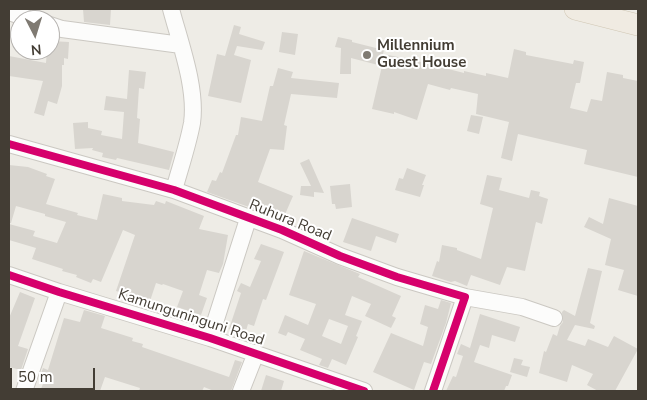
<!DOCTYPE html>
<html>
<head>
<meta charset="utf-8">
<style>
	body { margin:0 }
	#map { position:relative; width:647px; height:400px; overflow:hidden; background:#eeece6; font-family:"Nunito Sans",sans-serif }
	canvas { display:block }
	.frame { position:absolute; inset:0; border:10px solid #433d34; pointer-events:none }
	.north { position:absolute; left:10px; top:10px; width:50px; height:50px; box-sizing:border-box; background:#fff; border:1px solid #b4b1ae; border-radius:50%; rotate:175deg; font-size:14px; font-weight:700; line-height:20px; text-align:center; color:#433d34 }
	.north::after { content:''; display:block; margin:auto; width:18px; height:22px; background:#7f7a72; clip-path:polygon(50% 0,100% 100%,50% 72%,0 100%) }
	.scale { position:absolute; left:10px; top:368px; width:85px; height:22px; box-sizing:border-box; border:2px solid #433d34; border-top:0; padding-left:6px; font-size:15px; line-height:18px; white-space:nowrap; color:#433d34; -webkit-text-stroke:4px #fff; paint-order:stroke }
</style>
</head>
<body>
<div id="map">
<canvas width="647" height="400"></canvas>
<div class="frame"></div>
<div class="north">N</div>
<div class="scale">50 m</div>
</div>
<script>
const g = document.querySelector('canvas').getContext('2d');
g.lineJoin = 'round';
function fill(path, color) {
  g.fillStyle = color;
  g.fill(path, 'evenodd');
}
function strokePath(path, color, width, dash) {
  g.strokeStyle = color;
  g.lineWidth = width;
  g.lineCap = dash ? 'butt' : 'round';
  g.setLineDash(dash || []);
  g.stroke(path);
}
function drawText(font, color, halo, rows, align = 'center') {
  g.font = font + ' "Nunito Sans",sans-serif';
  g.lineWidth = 4;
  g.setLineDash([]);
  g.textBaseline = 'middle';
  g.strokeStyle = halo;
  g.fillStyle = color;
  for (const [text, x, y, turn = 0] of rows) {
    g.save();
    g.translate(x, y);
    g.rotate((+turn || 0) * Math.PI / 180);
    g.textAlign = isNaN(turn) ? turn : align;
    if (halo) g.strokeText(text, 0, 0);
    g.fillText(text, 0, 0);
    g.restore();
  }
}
fill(new Path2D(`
	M 83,9 L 111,9 L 110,25 L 84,22 Z
	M 234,25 L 241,27 L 239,34 L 265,42 L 262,50 L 237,46 L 234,55 L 251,60 L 241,103 L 208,96 L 217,54 L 225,56 Z
	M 282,32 L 298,34 L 295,55 L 279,52 Z
	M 338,37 L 352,40 L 352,42 L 384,50 L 383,54 L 413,60 L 464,73 L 464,71 L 486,76 L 486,73 L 508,78 L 514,49 L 526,52 L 526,55 L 573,64 L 574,60 L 584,62 L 580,83 L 576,83 L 570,108 L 587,112 L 591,99 L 602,101 L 607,72 L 623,75 L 623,78 L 638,81 L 638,177 L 584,164 L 587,150 L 518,134 L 512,161 L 501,158 L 509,122 L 476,114 L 478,94 L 451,88 L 450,90 L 428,84 L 417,120 L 394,112 L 394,114 L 372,109 L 382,66 L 351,58 L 351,74 L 340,74 L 341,48 L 335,47 Z
	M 50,41 L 69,42 L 68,59 L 64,58 L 64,65 L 62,65 L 62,86 L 57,104 L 48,101 L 44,116 L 34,113 L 43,81 L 9,76 L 9,56 L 46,63 L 47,50 L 50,50 Z
	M 278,68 L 293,72 L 291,78 L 339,83 L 337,98 L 291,94 L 284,125 L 287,126 L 284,150 L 270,149 L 258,182 L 293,196 L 283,219 L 261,209 L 260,211 L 207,192 L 212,180 L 216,181 L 220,172 L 222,173 L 236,135 L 238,135 L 241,117 L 262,121 L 270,86 L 273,86 Z
	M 129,70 L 146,72 L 144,89 L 139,88 L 137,118 L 140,119 L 138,143 L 174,152 L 169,170 L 117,158 L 116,160 L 102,157 L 103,153 L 92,150 L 93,148 L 75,149 L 73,123 L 88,122 L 88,128 L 102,131 L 101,135 L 122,139 L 124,112 L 104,110 L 106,96 L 127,99 Z
	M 471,115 L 483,117 L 479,134 L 467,131 Z
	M 309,159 L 324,193 L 314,192 L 314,197 L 300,195 L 301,186 L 311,186 L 300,163 Z
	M 9,165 L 28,167 L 47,174 L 46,176 L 55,179 L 46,204 L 78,213 L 77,215 L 97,220 L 103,194 L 122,198 L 122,201 L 154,205 L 156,201 L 165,204 L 166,201 L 204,216 L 199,229 L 228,235 L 223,264 L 219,273 L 207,270 L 199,295 L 207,298 L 201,315 L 177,307 L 183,291 L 163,284 L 162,285 L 156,283 L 148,307 L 125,299 L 126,294 L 116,291 L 135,235 L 123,230 L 101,282 L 93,279 L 91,283 L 76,277 L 77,275 L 62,271 L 63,269 L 32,259 L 36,248 L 9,240 L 9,224 L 35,231 L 33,236 L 57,243 L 66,222 L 45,216 L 45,214 L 16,206 L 11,223 L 9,223 Z
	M 407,168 L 426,175 L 422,185 L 424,185 L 420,197 L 395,190 L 399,178 L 403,179 Z
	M 487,175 L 502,178 L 499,190 L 529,198 L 531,190 L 540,192 L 539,196 L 548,199 L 542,224 L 536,222 L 525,271 L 507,267 L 500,285 L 471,275 L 467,286 L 455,281 L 451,282 L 432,276 L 437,261 L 439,262 L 442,245 L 457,248 L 457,250 L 481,259 L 493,208 L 480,204 Z
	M 350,184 L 352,207 L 336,209 L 335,204 L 332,204 L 330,186 Z
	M 609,198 L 638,206 L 638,296 L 618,290 L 624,270 L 605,265 L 611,239 L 584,227 L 589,217 L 603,224 Z
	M 352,218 L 399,234 L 396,243 L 376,236 L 371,251 L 343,242 Z
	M 261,244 L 284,252 L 266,300 L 263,299 L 254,326 L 248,324 L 245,334 L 229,329 L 241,293 L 237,291 L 241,283 L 250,287 L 261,261 L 254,259 Z
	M 304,251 L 360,274 L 358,277 L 401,296 L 392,316 L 396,318 L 391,328 L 365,316 L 371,304 L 352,296 L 345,315 L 362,321 L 356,336 L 358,337 L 346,365 L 332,359 L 328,368 L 319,365 L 322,359 L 300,350 L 305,339 L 288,332 L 286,336 L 278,333 L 285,315 L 308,325 L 316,304 L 289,295 ZM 329,319 L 348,326 L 341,344 L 322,336 Z
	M 588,268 L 602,271 L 590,323 L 595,326 L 594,329 L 575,325 L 567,340 L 585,346 L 588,339 L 608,347 L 614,336 L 638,349 L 615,391 L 598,391 L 587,385 L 593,374 L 572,365 L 567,382 L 539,373 L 544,351 L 546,352 L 553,334 L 557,336 L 560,326 L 563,322 L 562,312 L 564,310 L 575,316 Z
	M 20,292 L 35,298 L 18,346 L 28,349 L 21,370 L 9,367 L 9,318 Z
	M 441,300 L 451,303 L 446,323 L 431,364 L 424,362 L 414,390 L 373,372 L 391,333 L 423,346 L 428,327 L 420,324 L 425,305 L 438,309 Z
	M 84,310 L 105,316 L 101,328 L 133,338 L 132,341 L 143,344 L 142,347 L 229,377 L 235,360 L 242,362 L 231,391 L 214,391 L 204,387 L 202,391 L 139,391 L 140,388 L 105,377 L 100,391 L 48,391 L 41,389 L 44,381 L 39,379 L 43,368 L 48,370 L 64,318 L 80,322 Z
	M 480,314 L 520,327 L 515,342 L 492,335 L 489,348 L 480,345 L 474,362 L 512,375 L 508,386 L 506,386 L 504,391 L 446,391 L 453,376 L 456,377 L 463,356 L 457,354 L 461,344 L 470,348 Z
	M 514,358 L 523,360 L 521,365 L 530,367 L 527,377 L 510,372 Z
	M 266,375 L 284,381 L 281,391 L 261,391 Z`), '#d8d5cf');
const minor = new Path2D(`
	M 171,9 C 180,43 197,88 192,123 C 188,145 180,168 174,190
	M 9,12 L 32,20
	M 50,25 L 62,29 L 181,45
	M 9,144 L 174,190 L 282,230 L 340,256 L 397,277 L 465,297 L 433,391
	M 9,275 L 59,292 L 210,338 L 364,391
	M 465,297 L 522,307 L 554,318
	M 210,338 L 248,219
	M 24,391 L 59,292
	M 241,391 L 256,353`);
const major = new Path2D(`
	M 575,9 L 638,25`);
strokePath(minor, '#cbc8c2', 18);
strokePath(major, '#d0c7b4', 22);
strokePath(minor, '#fcfcfb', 16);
strokePath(major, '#f0ebe2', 21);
strokePath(new Path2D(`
	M 9,144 L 174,190 L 282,230 L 340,256 L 397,277 L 465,297 L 433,391
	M 9,275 L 59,292 L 210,338 L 364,391`), '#d6006c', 8);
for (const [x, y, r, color] of [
	[367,55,5,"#7f7a72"]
]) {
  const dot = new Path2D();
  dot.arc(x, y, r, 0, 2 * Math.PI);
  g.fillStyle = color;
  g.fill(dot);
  strokePath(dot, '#fff', 2);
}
drawText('bold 15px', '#433d34', '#fff', [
	["Millennium",377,46],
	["Guest House",377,63]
], 'left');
drawText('15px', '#433d34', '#fff', [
	["Ruhura Road",290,221,22],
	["Kamunguninguni Road",191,318,18]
]);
</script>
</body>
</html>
